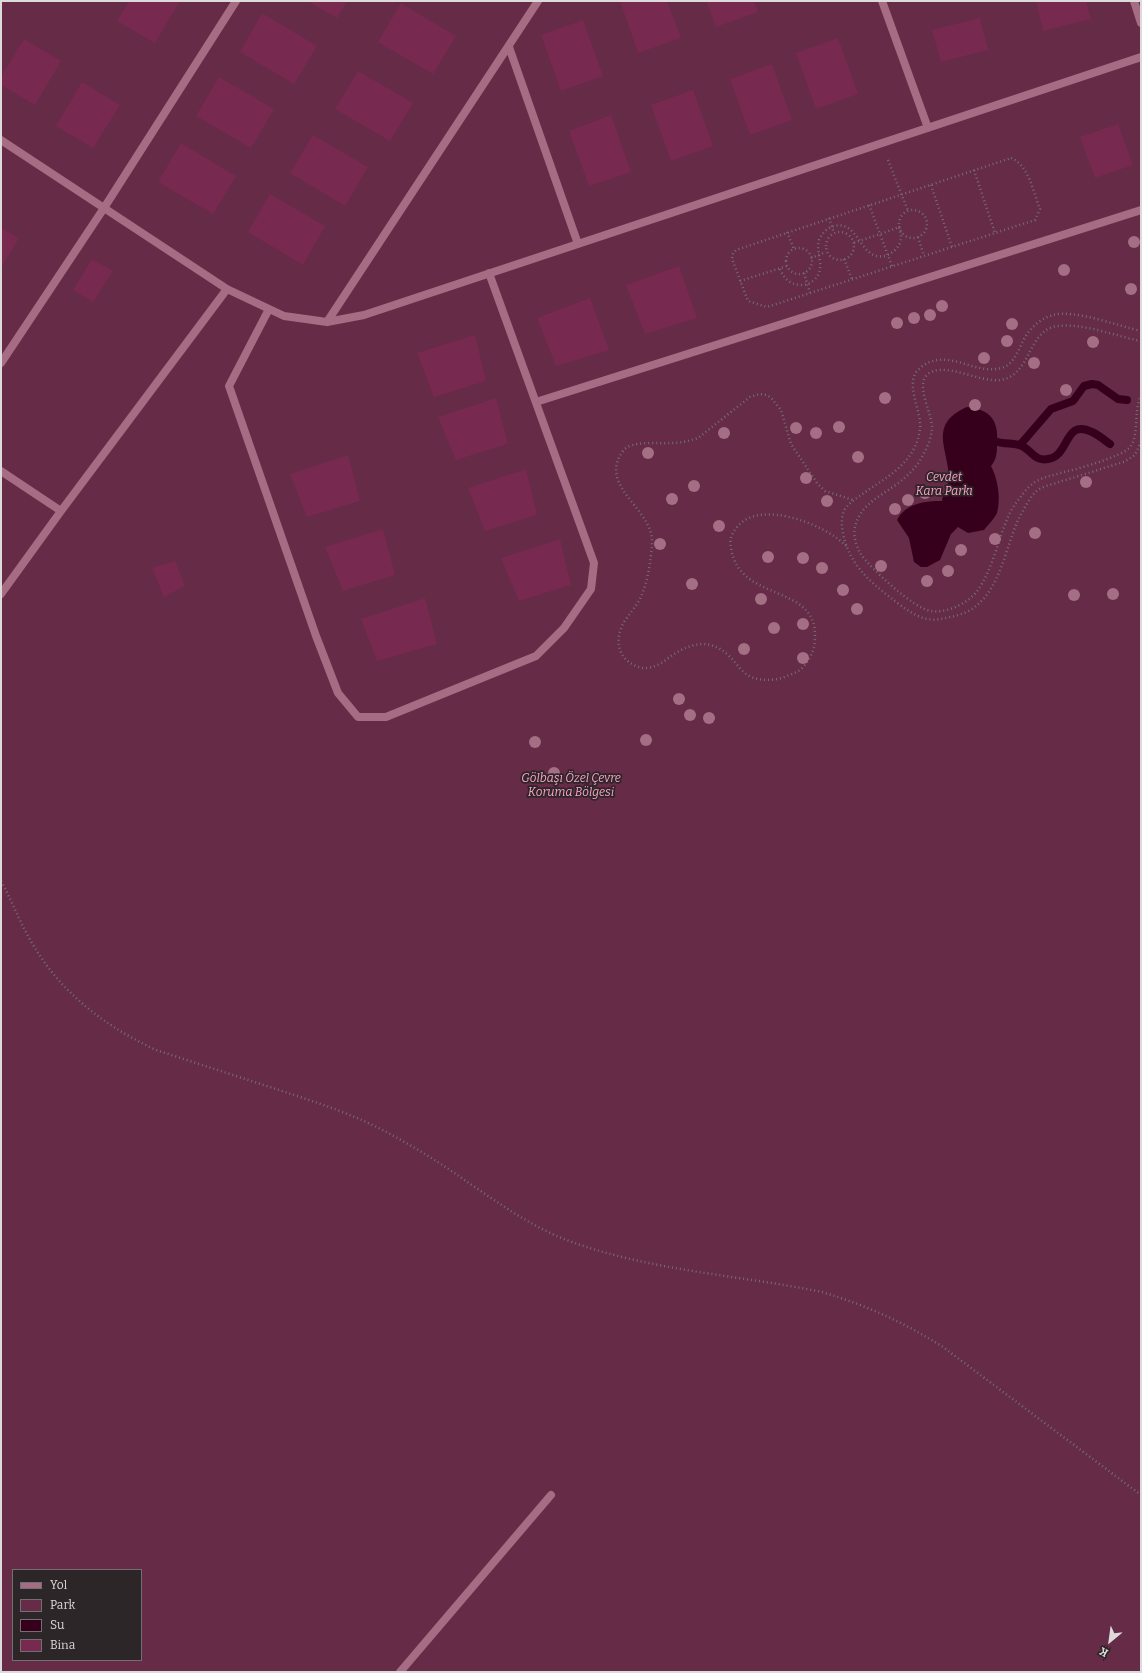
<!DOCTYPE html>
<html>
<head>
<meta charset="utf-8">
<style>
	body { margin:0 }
	#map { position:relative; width:1142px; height:1673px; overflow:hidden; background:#373033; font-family:Bitter,serif }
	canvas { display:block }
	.frame { position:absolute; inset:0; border:2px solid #dedadc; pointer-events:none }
	.legend { position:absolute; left:12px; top:1569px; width:130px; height:92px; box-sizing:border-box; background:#2c2629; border:1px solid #736e71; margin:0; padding:5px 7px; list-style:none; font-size:12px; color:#dedadc }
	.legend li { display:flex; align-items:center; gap:8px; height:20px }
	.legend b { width:20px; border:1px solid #736e71 }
	.north { position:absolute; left:1090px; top:1621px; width:40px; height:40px; -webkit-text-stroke:3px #2c2629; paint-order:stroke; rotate:209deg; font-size:11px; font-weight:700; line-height:16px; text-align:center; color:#dedadc }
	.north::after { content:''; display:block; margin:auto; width:14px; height:18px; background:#dedadc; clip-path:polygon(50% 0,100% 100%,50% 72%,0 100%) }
</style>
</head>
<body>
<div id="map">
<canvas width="1142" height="1673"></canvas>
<div class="frame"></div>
<ul class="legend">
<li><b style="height:5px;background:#a66c84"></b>Yol</li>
<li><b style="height:11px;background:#662b46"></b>Park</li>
<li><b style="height:11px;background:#36001c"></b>Su</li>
<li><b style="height:11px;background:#782950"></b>Bina</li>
</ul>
<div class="north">K</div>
</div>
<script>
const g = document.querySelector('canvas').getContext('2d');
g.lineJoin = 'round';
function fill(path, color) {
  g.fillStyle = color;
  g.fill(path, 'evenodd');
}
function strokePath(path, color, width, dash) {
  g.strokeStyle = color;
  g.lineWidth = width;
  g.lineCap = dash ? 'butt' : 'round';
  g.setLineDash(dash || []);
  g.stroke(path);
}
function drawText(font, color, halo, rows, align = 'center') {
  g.font = font + ' Bitter,serif';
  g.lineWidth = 3.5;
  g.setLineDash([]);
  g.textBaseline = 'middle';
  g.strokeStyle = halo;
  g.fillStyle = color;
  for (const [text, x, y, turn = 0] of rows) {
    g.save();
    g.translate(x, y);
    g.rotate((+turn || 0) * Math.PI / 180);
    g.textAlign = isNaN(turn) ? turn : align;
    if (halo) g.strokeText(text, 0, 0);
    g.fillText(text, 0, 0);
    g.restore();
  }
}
fill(new Path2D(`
	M 1,1 L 1141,1 L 1141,1672 L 1,1672 ZM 13,1570 L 141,1570 L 141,1660 L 13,1660 Z`), '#662b46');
fill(new Path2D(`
	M 967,407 C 992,410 999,421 997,446 C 997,454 996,460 991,466 C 998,479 1001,499 997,513 C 994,519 988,525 984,530 L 968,533 L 958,527 L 951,534 L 940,560 L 927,567 L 921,567 L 914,562 L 909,538 L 897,520 C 906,503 925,501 942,501 C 943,493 949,486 949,477 C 948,448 928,424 967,407 Z`), '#36001c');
strokePath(new Path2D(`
	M 998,442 C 1004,444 1013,443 1019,445 C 1030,447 1033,462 1048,459 C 1070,456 1064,418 1092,432 C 1099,435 1104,440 1110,444
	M 1020,445 L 1051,409 L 1073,401 L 1084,386 L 1092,384 L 1098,385 L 1118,399 L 1127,400`), '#36001c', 8);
fill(new Path2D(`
	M 129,1 L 180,1 L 155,43 L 117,21 Z
	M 307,1 L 347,1 L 337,18 Z
	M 620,1 L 667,1 L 681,38 L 638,53 Z
	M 706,1 L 754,1 L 758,12 L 716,27 Z
	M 1036,1 L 1086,1 L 1091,19 L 1043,31 Z
	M 401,3 L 456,36 L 433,74 L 378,42 Z
	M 262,13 L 317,46 L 294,84 L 240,52 Z
	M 980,18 L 988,50 L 941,62 L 932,30 Z
	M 583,20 L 603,76 L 561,91 L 541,35 Z
	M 838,38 L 858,94 L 816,109 L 796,53 Z
	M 24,39 L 61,61 L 35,105 L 1,85 L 1,77 Z
	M 772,64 L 792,120 L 750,135 L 730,79 Z
	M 358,71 L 413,103 L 390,141 L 335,109 Z
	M 219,77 L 274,109 L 251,148 L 196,116 Z
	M 82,82 L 120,105 L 93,148 L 56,126 Z
	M 693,90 L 713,146 L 671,161 L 651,105 Z
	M 611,115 L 631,172 L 589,186 L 569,131 Z
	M 1118,124 L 1133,165 L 1095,178 L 1080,137 Z
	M 313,135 L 368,167 L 345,206 L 290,173 Z
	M 181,143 L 236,176 L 213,214 L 158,182 Z
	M 270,194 L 325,226 L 303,265 L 248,232 Z
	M 1,228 L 19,238 L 1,268 Z
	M 92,259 L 113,271 L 93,302 L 73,290 Z
	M 679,266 L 697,318 L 645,334 L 626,285 Z
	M 590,298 L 609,350 L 556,366 L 537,318 Z
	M 475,335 L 486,381 L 434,397 L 417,353 Z
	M 496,398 L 508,444 L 456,460 L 438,417 Z
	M 348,455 L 360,501 L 307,517 L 290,474 Z
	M 526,469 L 537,515 L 485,531 L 468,488 Z
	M 383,529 L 395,575 L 343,591 L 325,547 Z
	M 560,539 L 571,585 L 519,601 L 501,558 Z
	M 175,561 L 185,586 L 164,597 L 152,568 Z
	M 425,598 L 437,644 L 377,661 L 361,619 Z`), '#782950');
strokePath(new Path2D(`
	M 1011,158 C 1029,165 1033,192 1040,209 L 1035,220 L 767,307 L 748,301 L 732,259 L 733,253 L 736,250 Z
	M 888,160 L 908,211
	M 974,170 L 995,233
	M 931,185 L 952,247
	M 869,205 L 892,266
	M899 224a14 14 0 1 1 28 0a14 14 0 1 1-28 0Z
	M 829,218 L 834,233
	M826 246a14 14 0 1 1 28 0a14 14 0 1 1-28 0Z
	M 787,232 L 794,249
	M 918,237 L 924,256
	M786 261a13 13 0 1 1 26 0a13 13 0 1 1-26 0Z
	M 811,258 L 826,252
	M 844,259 L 852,279
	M 780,269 C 784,278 789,284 800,285 C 805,285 810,284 814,280 C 827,268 815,254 819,240 C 822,233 827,228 834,226 C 860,220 859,261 885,256 C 891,254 896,250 899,245 C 902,239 901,233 899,227 C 884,233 868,238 853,243
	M 804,273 L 810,293
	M 740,281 L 787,266
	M 1141,331 C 1119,326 1073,309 1053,315 C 1039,319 1028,330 1022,343 C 1017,353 1013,365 1001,368 C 974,376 945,345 919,369 C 905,381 919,407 920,422 C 921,428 919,434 918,439 C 910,464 888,477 868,490 C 860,496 851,501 845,509 C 840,518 842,529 844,538 C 851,565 869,581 891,598 C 904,608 922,623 940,619 C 952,617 967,614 976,606 C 1001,586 1006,546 1019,518 C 1024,509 1030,496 1038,490 C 1045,485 1055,484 1062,481 C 1083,475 1103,468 1124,462 L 1135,455 L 1141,442
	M 1141,341 C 1115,336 1084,323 1058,326 C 1027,329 1032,376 1000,380 C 980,383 942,360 927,375 C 916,385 931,412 932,426 C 932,434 929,444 925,451 C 919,465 909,475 897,484 C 879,497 860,505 855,527 C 853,536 856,545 860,553 C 870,568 914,609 931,611 C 944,613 958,607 968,600 C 990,584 997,541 1008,517 C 1011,510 1015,504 1020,498 C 1024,492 1029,486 1035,482 C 1043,477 1051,476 1060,473 C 1078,469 1098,463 1115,456 C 1120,454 1127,451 1130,447 C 1140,434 1133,411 1141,396
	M 846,546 C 826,525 761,499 738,526 C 732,533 729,539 731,548 C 739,603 817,583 815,637 C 815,648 811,658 803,667 C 798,673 789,675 782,678 C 770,681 756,681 746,674 C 739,669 735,661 729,656 C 709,636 687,644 667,659 C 658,666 647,671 636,666 C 616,658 614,636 626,619 C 631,612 636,606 640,599 C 648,582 651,561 652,542 C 653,509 597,486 623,451 C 631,440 658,444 670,443 C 680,443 689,441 698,438 L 750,397 L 760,394 L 767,395 L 772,399 L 781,410 L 791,444 L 817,483 L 825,491 L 853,500
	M 1,881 C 11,899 18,918 28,936 C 58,991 101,1024 156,1050 C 196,1063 236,1076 276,1089 C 315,1102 354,1114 390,1134 C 416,1148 442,1164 466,1181 C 500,1204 533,1228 572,1242 C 652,1271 739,1275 822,1292 C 868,1306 903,1322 943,1347 L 1141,1495`), '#746e71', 2.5, [1, 3]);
strokePath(new Path2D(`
	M 882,1 L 928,128
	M 1134,1 L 1141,23
	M 509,47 L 578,244
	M 1,140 L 227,289 L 284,316 L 327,322 L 364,315 L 1141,57
	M 269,309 L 229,386 L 316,636 L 338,693 L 358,717 L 386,717 L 536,656 L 564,628 L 591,589 L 594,563 L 489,273
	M 327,322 L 538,1
	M 1,363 L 104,208 L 236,1
	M 536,402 L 1141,210
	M 1,471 L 61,511
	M 1,594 L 61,511 L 227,289
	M 400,1672 L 551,1495`), '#a66c84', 8);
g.fillStyle = '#a46e84';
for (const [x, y] of [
	[1134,242],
	[1064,270],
	[1131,289],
	[942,306],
	[930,315],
	[914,318],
	[897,323],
	[1012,324],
	[1007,341],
	[1093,342],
	[984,358],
	[1034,363],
	[1066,390],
	[885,398],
	[975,405],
	[839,427],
	[796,428],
	[724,433],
	[816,433],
	[648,453],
	[858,457],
	[806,478],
	[1086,482],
	[694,486],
	[925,493],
	[672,499],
	[908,500],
	[827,501],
	[895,509],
	[719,526],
	[1035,533],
	[995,539],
	[660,544],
	[961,550],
	[768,557],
	[803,558],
	[881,566],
	[822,568],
	[948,571],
	[927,581],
	[692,584],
	[843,590],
	[1113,594],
	[1074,595],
	[761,599],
	[857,609],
	[803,624],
	[774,628],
	[744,649],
	[803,658],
	[679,699],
	[690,715],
	[709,718],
	[646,740],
	[535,742],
	[554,773]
]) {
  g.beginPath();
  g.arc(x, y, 6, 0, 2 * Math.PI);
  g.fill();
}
drawText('italic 12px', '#fda1c7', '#2c2629', [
	["Cevdet",944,478],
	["Kara Parkı",944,492],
	["Gölbaşı Özel Çevre",571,779],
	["Koruma Bölgesi",571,793]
]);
</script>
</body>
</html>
